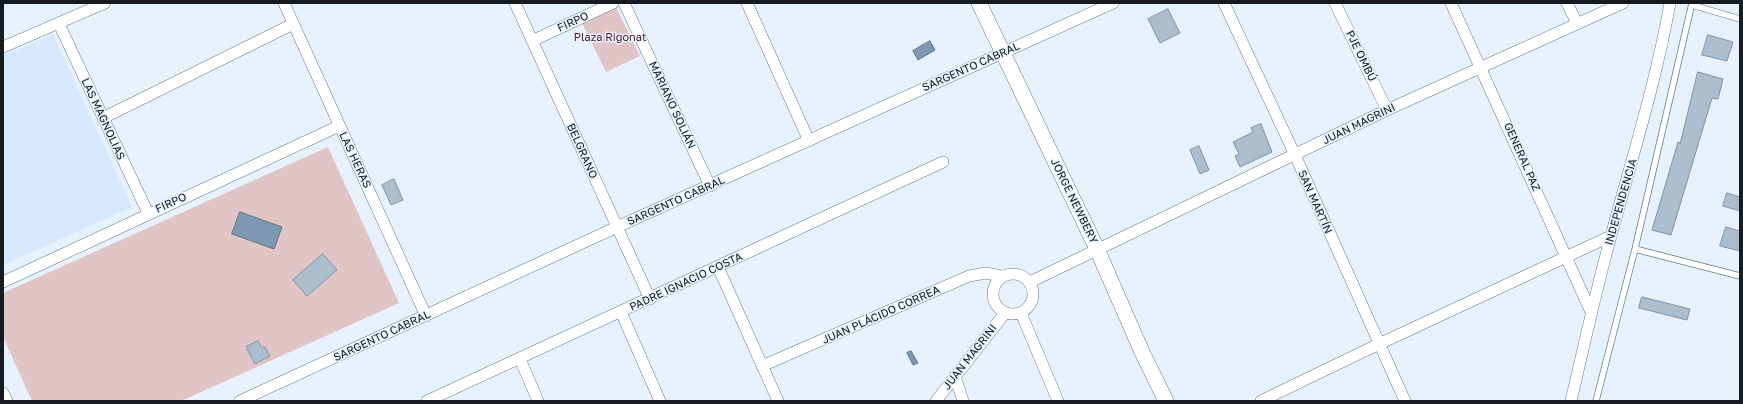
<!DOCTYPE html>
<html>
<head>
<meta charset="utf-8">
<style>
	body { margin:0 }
	#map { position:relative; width:1743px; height:404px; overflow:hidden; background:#e6f1fc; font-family:"Golos Text",sans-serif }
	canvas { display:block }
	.frame { position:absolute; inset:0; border:4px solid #151b21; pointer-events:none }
</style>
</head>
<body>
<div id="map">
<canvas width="1743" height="404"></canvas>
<div class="frame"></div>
</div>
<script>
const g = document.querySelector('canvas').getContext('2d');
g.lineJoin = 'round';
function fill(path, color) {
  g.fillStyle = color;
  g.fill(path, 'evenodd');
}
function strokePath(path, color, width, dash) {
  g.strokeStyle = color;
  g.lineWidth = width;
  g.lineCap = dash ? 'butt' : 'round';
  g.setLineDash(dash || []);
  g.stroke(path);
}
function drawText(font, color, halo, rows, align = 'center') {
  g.font = font + ' "Golos Text",sans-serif';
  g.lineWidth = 3;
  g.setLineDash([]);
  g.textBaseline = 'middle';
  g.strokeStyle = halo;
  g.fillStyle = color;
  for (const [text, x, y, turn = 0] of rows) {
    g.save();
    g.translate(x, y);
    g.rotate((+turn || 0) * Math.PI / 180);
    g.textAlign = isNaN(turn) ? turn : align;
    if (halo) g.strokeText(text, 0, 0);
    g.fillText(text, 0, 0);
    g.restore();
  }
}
fill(new Path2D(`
	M 53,34 L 132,207 L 3,265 L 3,56 Z`), '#d6e9fc');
fill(new Path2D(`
	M 615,5 L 640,56 L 606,72 L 581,21 Z
	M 328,147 L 399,303 L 181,401 L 32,401 L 3,337 L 3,293 Z`), '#e1c4c6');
const water = new Path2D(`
	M 930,41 L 935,50 L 918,60 L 913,51 Z
	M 240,212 L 282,227 L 274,249 L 232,234 Z
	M 911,351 L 918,363 L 913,365 L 907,353 Z`);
fill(water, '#7e98b1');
strokePath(water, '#5e7286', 1);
const building = new Path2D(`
	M 1168,9 L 1180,33 L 1160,43 L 1148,19 Z
	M 1708,35 L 1733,42 L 1727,61 L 1702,55 Z
	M 1698,72 L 1723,79 L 1718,99 L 1712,98 L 1671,235 L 1652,230 L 1678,142 L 1680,143 Z
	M 1261,124 L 1272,152 L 1240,167 L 1235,156 L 1239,154 L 1233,142 L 1253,132 L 1251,128 Z
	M 1199,146 L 1209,170 L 1200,174 L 1190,150 Z
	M 394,179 L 403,200 L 391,205 L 382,185 Z
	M 1727,193 L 1740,197 L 1740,211 L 1723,206 Z
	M 1726,227 L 1740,231 L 1740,251 L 1720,246 Z
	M 323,254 L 337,270 L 307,296 L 293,280 Z
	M 1642,297 L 1690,309 L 1687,320 L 1639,308 Z
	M 258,341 L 261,347 L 265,347 L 270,356 L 255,364 L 246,347 Z`);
fill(building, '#acbdce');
strokePath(building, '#8292a2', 1);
const service = new Path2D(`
	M 1692,5 L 1740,19
	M 1635,249 L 1740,276
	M 1596,401 L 1635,249 L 1692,3`);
const minor = new Path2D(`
	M 284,3 L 426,316
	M 515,3 L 650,299
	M 624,3 L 710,186
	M 747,3 L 809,141
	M 1224,3 L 1295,155 L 1405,401
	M 1335,3 L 1387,110
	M 1451,3 L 1591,312
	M 1567,3 L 1577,23
	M 59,24 L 148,213
	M 532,41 L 613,3
	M 3,47 L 105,3
	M 103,118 L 293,24
	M 718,267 L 778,401
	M993 294a20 20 0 1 1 40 0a20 20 0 1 1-40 0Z
	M 3,282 L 339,126
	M 1030,282 L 1387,110 L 1623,3
	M 621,312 L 660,401
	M 1021,313 L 1058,401
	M 520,359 L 538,401
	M 762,366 L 969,276 L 986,273 L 1001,276
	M 955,376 L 963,401
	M 3,393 L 7,401
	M 240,401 L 617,227 L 1113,3
	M 427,401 L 943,162
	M 936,401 L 1005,313
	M 1261,401 L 1379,344 L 1611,236
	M 1571,401 C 1584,346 1596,290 1611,236 C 1632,158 1656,82 1670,3`);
const secondary = new Path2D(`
	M 979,3 L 1097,249 L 1142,352 L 1166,401`);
strokePath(service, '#6b7a8a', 7);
strokePath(minor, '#6b7a8a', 12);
strokePath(secondary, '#6b7a8a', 16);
strokePath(service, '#fff', 5.5);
strokePath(minor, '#fff', 11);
strokePath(secondary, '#fff', 15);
drawText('11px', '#151b21', '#e6f1fc', [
	["FIRPO",573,22,-25],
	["PJE OMBÚ",1361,56,64],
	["SARGENTO CABRAL",971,67,-24],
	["MARIANO SOLIÁN",672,105,65],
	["LAS MAGNOLIAS",103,119,65],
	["JUAN MAGRINI",1359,124,-26],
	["BELGRANO",582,151,66],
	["GENERAL PAZ",1522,157,66],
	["LAS HERAS",355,160,65],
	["SARGENTO CABRAL",676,201,-24],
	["JORGE NEWBERY",1074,201,64],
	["SAN MARTÍN",1315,202,66],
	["INDEPENDENCIA",1621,202,-74],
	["FIRPO",171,203,-25],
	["PADRE IGNACIO COSTA",686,282,-25],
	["JUAN PLÁCIDO CORREA",881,315,-24],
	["SARGENTO CABRAL",382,336,-25],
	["JUAN MAGRINI",970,357,-52]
]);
drawText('11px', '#562229', '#e6f1fc', [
	["Plaza Rigonat",610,38]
]);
</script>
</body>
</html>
